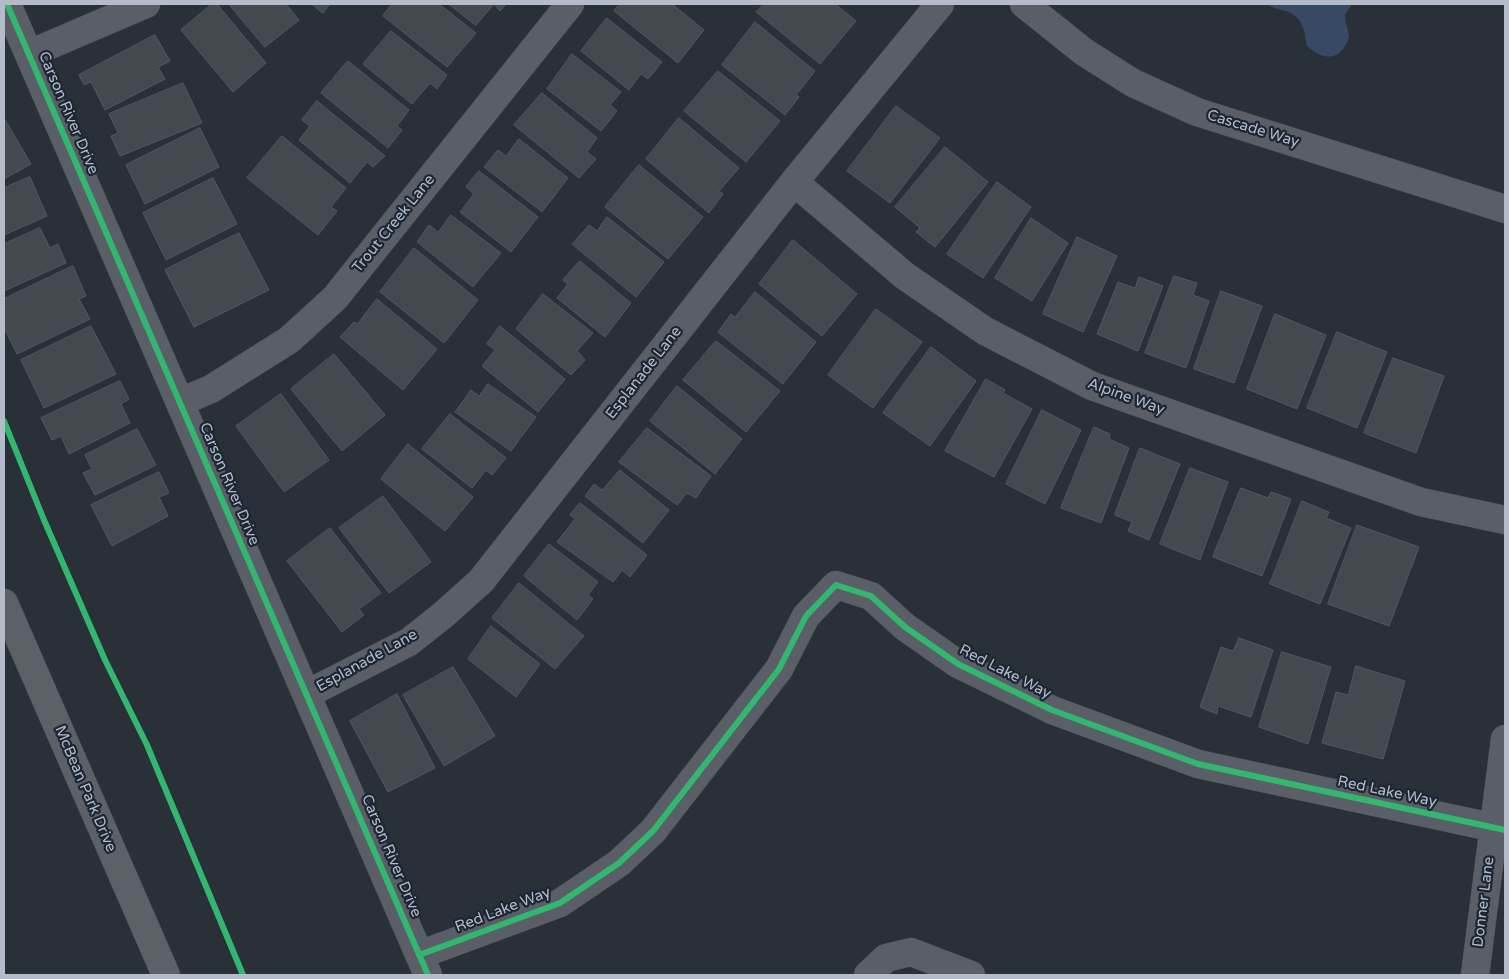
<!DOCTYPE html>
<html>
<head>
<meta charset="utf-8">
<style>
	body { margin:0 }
	#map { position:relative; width:1509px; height:979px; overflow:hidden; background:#2a3038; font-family:"Varela Round",sans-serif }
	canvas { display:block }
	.frame { position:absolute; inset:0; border:5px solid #b4bcc9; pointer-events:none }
</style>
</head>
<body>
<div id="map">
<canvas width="1509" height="979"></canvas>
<div class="frame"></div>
</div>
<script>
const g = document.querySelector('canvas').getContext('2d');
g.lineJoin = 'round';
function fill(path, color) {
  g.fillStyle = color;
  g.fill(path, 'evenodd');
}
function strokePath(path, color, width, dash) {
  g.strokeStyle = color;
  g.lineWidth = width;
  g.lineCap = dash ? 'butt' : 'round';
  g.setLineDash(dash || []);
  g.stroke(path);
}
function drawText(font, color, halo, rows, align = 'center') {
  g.font = font + ' "Varela Round",sans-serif';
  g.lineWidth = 4.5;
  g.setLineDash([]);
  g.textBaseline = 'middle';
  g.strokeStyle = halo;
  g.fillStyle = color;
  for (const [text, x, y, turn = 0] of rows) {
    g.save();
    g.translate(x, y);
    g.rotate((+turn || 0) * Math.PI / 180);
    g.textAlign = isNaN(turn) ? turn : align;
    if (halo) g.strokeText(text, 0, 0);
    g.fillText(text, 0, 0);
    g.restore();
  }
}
fill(new Path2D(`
	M 1268,4 L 1352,4 L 1345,15 C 1345,21 1348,29 1349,35 C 1349,39 1347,43 1345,46 C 1335,63 1319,57 1307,46 C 1304,31 1304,17 1286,11 C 1279,9 1274,9 1268,4 Z`), '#384963');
const building = new Path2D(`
	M 212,4 L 217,4 L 266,63 L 233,92 L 181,30 Z
	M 229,4 L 286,4 L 299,20 L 265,47 Z
	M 312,4 L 330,4 L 323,13 Z
	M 392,4 L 439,4 L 476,33 L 447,67 L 383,16 Z
	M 449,4 L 506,4 L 500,11 L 494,4 L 476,25 Z
	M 620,4 L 672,4 L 704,30 L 678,63 L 614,11 Z
	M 764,4 L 835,4 L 856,21 L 820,64 L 756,12 Z
	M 607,18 L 662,62 L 648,79 L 641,74 L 629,90 L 581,51 Z
	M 755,22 L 815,71 L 796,95 L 799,97 L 785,115 L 722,65 Z
	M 391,31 L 447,75 L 437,89 L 430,83 L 412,104 L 363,64 Z
	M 155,35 L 170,61 L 158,67 L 165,79 L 105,110 L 91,82 L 84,85 L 79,75 Z
	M 572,54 L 621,92 L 610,105 L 617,111 L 601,131 L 547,89 Z
	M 348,61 L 409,110 L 397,126 L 402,130 L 388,148 L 321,93 Z
	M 718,71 L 780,121 L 746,162 L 684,111 Z
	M 183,83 L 202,123 L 120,156 L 111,136 L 118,133 L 109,114 Z
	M 542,93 L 597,138 L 587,152 L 596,159 L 579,178 L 514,125 Z
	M 317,101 L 385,156 L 373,167 L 367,162 L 350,183 L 299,140 L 310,126 L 302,120 Z
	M 896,106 L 940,138 L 890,203 L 847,171 Z
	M 4,118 L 31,164 L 4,179 Z
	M 679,118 L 739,168 L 719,191 L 723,194 L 709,213 L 646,159 Z
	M 200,128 L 219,167 L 145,204 L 126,165 Z
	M 282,136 L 346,188 L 331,207 L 337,211 L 318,235 L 247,178 Z
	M 519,139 L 568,178 L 542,212 L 484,167 L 498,150 L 506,156 Z
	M 945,147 L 988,182 L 935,247 L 916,232 L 920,228 L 895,207 Z
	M 639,165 L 703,217 L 668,259 L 605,207 Z
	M 479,171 L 538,217 L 511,252 L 460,212 L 474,194 L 466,187 Z
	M 30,177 L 47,216 L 4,235 L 4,188 Z
	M 213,178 L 237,224 L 166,260 L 143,213 Z
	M 997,182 L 1031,207 L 983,278 L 947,254 Z
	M 451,215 L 501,253 L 473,287 L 417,242 L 429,225 L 438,232 Z
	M 607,217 L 664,262 L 636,297 L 572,244 L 589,225 L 597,231 Z
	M 1031,218 L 1068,243 L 1032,301 L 995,278 Z
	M 40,228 L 50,248 L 58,244 L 66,263 L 4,291 L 4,244 Z
	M 239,233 L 269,290 L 194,327 L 165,270 Z
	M 1077,237 L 1117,256 L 1083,332 L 1043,314 Z
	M 793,240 L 857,294 L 822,336 L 759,284 Z
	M 414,248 L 478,300 L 444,343 L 380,292 Z
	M 580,261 L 631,303 L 605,337 L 557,298 L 568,284 L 563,280 Z
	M 73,266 L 86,296 L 79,299 L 90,319 L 17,354 L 4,328 L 4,299 Z
	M 1174,276 L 1197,283 L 1193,295 L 1209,301 L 1186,368 L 1145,353 Z
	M 1139,277 L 1163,286 L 1138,351 L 1097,334 L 1118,282 L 1135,288 Z
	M 1221,291 L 1262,306 L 1234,383 L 1194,369 Z
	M 755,292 L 816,342 L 783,384 L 718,332 L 731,314 L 735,317 Z
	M 543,294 L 593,333 L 577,351 L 585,360 L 571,375 L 516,329 Z
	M 377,299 L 437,349 L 403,390 L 340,337 L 354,322 L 357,324 Z
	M 876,309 L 922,342 L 873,408 L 828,375 Z
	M 1275,314 L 1326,335 L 1297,409 L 1247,389 Z
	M 91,326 L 116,374 L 44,408 L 21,360 Z
	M 500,326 L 565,379 L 538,412 L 482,366 L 495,350 L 487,344 Z
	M 1337,332 L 1387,352 L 1357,428 L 1307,408 Z
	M 716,341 L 780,391 L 746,432 L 683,380 Z
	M 931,347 L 976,381 L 930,446 L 883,413 Z
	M 334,354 L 385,415 L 342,451 L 291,389 Z
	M 1393,358 L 1444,376 L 1416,453 L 1364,433 Z
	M 986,379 L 1005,390 L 1003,393 L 1032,409 L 994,477 L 945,451 Z
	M 120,381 L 129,399 L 121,404 L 130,423 L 69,454 L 61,436 L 52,440 L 41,418 Z
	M 488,384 L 536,417 L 511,451 L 455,412 L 471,390 L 479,396 Z
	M 677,386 L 742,439 L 715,474 L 650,421 Z
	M 281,394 L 329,460 L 284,492 L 236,426 Z
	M 1042,410 L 1081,430 L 1045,504 L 1006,484 Z
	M 450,414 L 506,458 L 492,475 L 486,470 L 472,488 L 422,449 Z
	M 1094,427 L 1110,434 L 1109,439 L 1129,448 L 1101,523 L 1061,508 Z
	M 647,428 L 711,476 L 696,498 L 687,493 L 677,505 L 619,462 Z
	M 137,429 L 156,465 L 95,495 L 83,473 L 92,469 L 85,455 Z
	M 408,444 L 473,497 L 445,531 L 381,479 Z
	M 1140,448 L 1180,464 L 1149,540 L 1128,531 L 1132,522 L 1115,515 Z
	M 1190,468 L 1228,482 L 1200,560 L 1160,544 Z
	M 620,470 L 669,510 L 643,543 L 585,496 L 594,484 L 602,490 Z
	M 159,472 L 169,493 L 159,497 L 168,516 L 112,546 L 91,505 Z
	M 1241,488 L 1268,498 L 1271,492 L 1291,499 L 1262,576 L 1213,557 Z
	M 383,496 L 431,562 L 389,593 L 339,528 Z
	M 1302,501 L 1329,512 L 1326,518 L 1351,528 L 1320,604 L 1270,584 Z
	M 580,503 L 647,555 L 630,577 L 622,570 L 613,582 L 557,542 L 575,519 L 570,515 Z
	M 1357,525 L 1419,547 L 1389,626 L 1328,604 Z
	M 330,528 L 381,593 L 359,609 L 364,615 L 342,632 L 287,561 Z
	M 549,544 L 598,582 L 588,595 L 593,599 L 577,620 L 524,576 Z
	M 519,583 L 584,636 L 555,669 L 492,618 Z
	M 491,626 L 540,664 L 516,697 L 468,659 Z
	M 1239,638 L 1273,650 L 1251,717 L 1218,706 L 1217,714 L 1200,707 L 1221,647 L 1233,651 Z
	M 1282,652 L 1331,667 L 1308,744 L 1259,727 Z
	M 1356,666 L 1405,681 L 1383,759 L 1322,743 L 1336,692 L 1348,695 Z
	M 453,667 L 495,736 L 444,766 L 403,695 Z
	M 397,694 L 435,768 L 388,792 L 350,721 Z`);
fill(building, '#444950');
strokePath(building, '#52575f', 1);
const street = new Path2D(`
	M 7,4 L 428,975
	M 1024,4 L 1084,52 L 1133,83 L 1197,112 L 1505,209
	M 29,54 L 146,4
	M 794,182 L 905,276 L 985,331 L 1092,386 L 1421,502 L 1505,520
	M 180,402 L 211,389 L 289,340 L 335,298 L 570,4
	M 307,694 L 409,642 L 443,615 L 481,581 L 794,182 L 940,4
	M 419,955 L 560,903 L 619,863 L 653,831 L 779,669 L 806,616 L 836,585 L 871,596 L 905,627 L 958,664 L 1052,710 L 1198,764 L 1505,830
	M 868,975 L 886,958 L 911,952 L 971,975
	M 1475,975 L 1505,739`);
const primary = new Path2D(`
	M 4,603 L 166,975`);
strokePath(street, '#484c53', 29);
strokePath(primary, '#484c55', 29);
strokePath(street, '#5a5e66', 28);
strokePath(primary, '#5c6168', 28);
strokePath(new Path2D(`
	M 7,4 L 428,975
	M 4,421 L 44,520 L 105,660 L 147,745 L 243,975
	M 419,955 L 560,903 L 619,863 L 653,831 L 779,669 L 806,616 L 836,585 L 871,596 L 905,627 L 958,664 L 1052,710 L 1198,764 L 1505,830`), '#33b770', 6);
drawText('15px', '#b4bcc9', '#1d2633', [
	["Carson River Drive",68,113,67],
	["Cascade Way",1253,129,17],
	["Trout Creek Lane",394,224,-51],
	["Esplanade Lane",644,373,-52],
	["Alpine Way",1126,397,20],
	["Carson River Drive",229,484,67],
	["Esplanade Lane",367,661,-29],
	["Red Lake Way",1005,672,27],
	["McBean Park Drive",85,789,67],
	["Red Lake Way",1387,792,12],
	["Carson River Drive",391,856,67],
	["Donner Lane",1484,902,-83],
	["Red Lake Way",503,910,-21]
]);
</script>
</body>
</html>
